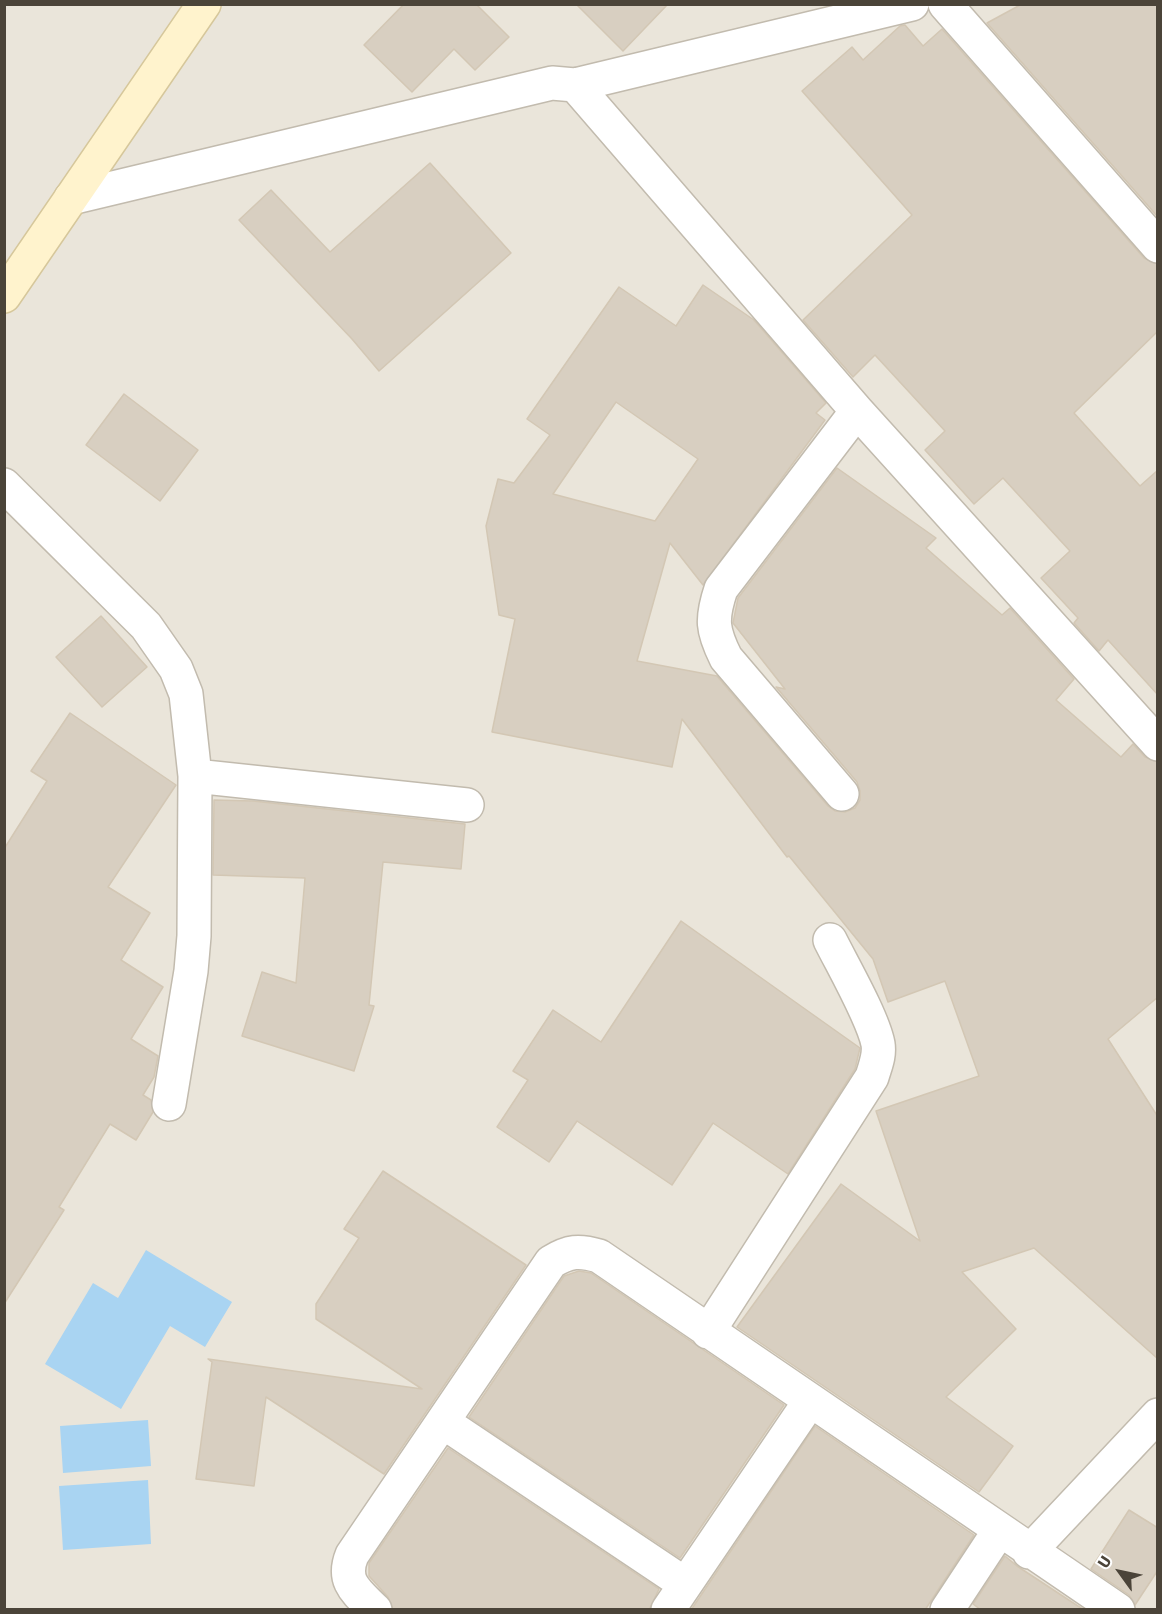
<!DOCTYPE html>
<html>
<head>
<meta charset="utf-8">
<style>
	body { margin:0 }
	#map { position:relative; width:1162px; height:1614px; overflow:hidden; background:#f6f3ec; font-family:"Fira Sans",sans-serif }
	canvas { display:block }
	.frame { position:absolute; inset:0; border:6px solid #4b4439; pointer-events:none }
	.north { position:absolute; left:1090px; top:1542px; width:60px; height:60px; -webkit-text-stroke:4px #fff; paint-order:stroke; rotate:303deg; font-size:16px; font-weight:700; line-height:24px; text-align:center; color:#4b4439 }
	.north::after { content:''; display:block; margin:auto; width:21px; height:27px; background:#4b4439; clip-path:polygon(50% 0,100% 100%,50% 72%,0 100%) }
</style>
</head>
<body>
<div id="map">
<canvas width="1162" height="1614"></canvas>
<div class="frame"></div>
<div class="north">U</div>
</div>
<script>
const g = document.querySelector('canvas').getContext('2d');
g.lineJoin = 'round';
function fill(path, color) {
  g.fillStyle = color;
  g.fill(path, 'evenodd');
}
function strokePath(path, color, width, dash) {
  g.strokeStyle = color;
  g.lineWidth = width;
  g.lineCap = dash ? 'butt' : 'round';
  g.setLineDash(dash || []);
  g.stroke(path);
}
fill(new Path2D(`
	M 5,5 L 1157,5 L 1157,1609 L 5,1609 Z`), '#eae5da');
fill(new Path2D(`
	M 146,1250 L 232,1302 L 205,1347 L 170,1326 L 121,1409 L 45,1364 L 93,1283 L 118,1298 Z
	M 148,1420 L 151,1466 L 63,1473 L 60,1426 Z
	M 148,1480 L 151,1544 L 63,1550 L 59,1486 Z`), '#a9d4f2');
const building = new Path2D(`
	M 404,4 L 476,4 L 509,37 L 475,70 L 454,49 L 412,92 L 364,45 Z
	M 576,4 L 668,4 L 623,51 Z
	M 1022,4 L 1158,4 L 1158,217 L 987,23 Z
	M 905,25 L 923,46 L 942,29 L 1144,258 L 1158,264 L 1158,331 L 1074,413 L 1140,486 L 1158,470 L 1158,695 L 1108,640 L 1099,651 L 1074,623 L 1078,618 L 1041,578 L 1070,551 L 1003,478 L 974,504 L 925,450 L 945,431 L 875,355 L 853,377 L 803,320 L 912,215 L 802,91 L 852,47 L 863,60 L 900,26 Z
	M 430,163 L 511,253 L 379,371 L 352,339 L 239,220 L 271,190 L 330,252 Z
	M 703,285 L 754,320 L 826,403 L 816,413 L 825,420 L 703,585 L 670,543 L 637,661 L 717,676 L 828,806 L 835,811 L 845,812 L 855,808 L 860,800 L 860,791 L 857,782 L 776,687 L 785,689 L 733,623 L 738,598 L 837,468 L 936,538 L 926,548 L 1002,615 L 1010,608 L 1074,679 L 1056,700 L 1121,757 L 1133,744 L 1145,757 L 1158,762 L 1158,997 L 1108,1039 L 1158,1117 L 1158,1359 L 1034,1248 L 962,1272 L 1016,1329 L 946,1397 L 1013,1446 L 979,1492 L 737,1327 L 841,1184 L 920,1241 L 876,1111 L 979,1076 L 945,981 L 888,1002 L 873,959 L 789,856 L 787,857 L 682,719 L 672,767 L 492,732 L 515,619 L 499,615 L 486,526 L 498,479 L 514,483 L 550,435 L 527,419 L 619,287 L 676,326 ZM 616,402 L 698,459 L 655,521 L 553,494 Z
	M 124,394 L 198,450 L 160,501 L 86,445 Z
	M 101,616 L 147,667 L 102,707 L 56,657 Z
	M 70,713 L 176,785 L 108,887 L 150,913 L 121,960 L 163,987 L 131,1039 L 158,1056 L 154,1077 L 143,1095 L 151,1100 L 153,1112 L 136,1140 L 110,1124 L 59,1207 L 64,1210 L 4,1304 L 4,849 L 47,781 L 31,771 Z
	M 214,800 L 253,801 L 465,824 L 461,869 L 383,862 L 369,1005 L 374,1006 L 354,1071 L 242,1036 L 262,972 L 296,983 L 305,878 L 213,875 Z
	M 681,921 L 860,1048 L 855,1069 L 788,1174 L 713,1123 L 672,1185 L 577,1121 L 549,1162 L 497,1127 L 528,1080 L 513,1071 L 553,1010 L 601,1042 Z
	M 383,1171 L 526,1265 L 384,1474 L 266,1397 L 254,1486 L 196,1479 L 212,1362 L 208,1359 L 422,1389 L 316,1319 L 316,1304 L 359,1238 L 344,1229 Z
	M 579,1271 L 591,1273 L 784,1405 L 680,1558 L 469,1417 L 564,1276 Z
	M 815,1426 L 974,1535 L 925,1610 L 691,1610 Z
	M 448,1448 L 659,1589 L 649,1610 L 393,1610 L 388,1597 L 369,1576 L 369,1563 Z
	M 1129,1510 L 1158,1528 L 1158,1570 L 1135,1605 L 1129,1595 L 1091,1569 Z
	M 1005,1556 L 1017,1566 L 1084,1610 L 981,1610 L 973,1604 Z`);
fill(building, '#d8cfc1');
strokePath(building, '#d3c7b4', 1.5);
const street = new Path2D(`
	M 945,4 L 1158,246
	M 575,85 L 857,411 L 1158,744
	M 71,198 L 552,83 L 575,85 L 912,4
	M 4,485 L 146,626 L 176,669 L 186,694 L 195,776 L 194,936 L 191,971 L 169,1104
	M 195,776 L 467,805
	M 842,794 L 726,658 C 712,630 711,619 721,589 L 857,411
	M 708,1332 L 872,1077 C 875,1066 880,1056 878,1044 C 873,1018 843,966 830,940
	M 443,1422 L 685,1584
	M 1029,1552 L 1158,1415
	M 375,1610 C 357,1592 341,1582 352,1555 L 551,1262 C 569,1251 579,1250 599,1256 L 1118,1610
	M 668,1610 L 810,1401
	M 947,1610 L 999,1531`);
const secondary = new Path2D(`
	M 4,296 L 204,4`);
strokePath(street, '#c2bbae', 36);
strokePath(secondary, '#d6c79b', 36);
strokePath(street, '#fff', 33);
strokePath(secondary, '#fff3cd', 33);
</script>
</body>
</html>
